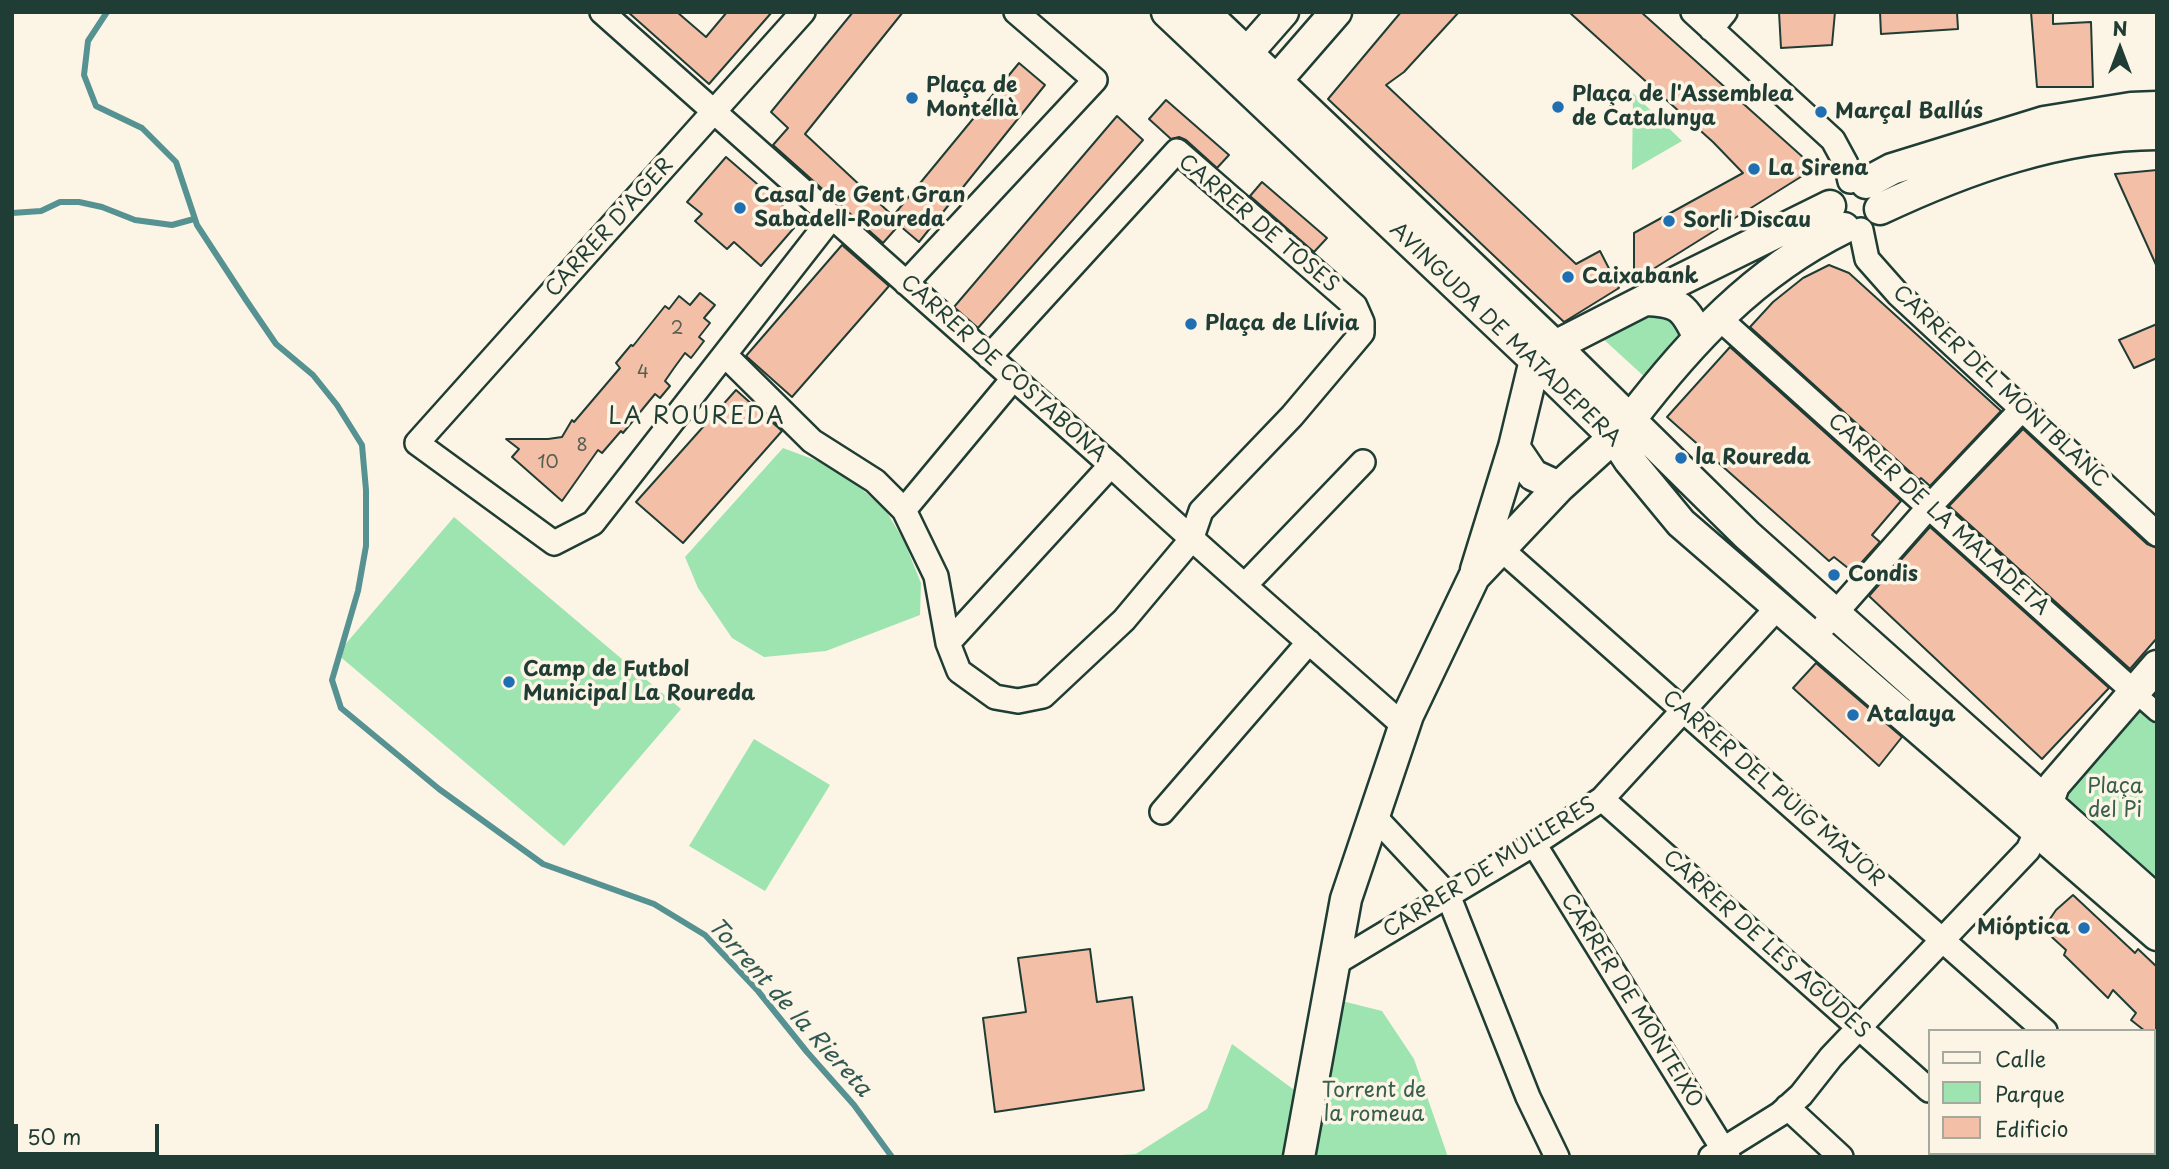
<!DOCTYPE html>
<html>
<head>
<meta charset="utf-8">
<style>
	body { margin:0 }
	#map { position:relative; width:2169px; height:1169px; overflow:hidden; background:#fcf5e5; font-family:"Playpen Sans",sans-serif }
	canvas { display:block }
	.frame { position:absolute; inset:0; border:14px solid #1f3d34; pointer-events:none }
	.legend { position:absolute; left:1928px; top:1029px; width:228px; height:126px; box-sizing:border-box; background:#fcf5e5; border:2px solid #a4ab9e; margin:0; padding:9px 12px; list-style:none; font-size:21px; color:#1f3d34 }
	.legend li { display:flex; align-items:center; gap:14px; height:35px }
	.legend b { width:35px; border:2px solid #a4ab9e }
	.north { position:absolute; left:2085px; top:14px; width:70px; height:70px; -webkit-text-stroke:5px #fcf5e5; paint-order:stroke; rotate:0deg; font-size:19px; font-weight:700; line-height:28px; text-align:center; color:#1f3d34 }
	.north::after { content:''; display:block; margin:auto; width:24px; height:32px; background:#1f3d34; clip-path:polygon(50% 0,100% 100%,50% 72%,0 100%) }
	.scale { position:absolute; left:14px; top:1124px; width:145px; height:32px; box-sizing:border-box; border:4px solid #1f3d34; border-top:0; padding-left:9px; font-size:21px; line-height:24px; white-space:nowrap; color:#1f3d34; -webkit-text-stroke:5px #fcf5e5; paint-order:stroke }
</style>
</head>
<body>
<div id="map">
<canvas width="2169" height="1169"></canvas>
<div class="frame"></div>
<ul class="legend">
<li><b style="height:9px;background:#fcf5e5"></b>Calle</li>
<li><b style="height:19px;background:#9ee4b0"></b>Parque</li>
<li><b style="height:19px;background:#f4bfa7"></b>Edificio</li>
</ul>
<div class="north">N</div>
<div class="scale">50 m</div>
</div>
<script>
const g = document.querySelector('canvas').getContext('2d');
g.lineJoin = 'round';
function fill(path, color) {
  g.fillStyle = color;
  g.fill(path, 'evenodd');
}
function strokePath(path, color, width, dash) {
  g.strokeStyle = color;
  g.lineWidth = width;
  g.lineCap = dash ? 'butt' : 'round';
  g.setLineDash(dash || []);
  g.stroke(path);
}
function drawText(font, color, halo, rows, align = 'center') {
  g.font = font + ' "Playpen Sans",sans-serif';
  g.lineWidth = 7;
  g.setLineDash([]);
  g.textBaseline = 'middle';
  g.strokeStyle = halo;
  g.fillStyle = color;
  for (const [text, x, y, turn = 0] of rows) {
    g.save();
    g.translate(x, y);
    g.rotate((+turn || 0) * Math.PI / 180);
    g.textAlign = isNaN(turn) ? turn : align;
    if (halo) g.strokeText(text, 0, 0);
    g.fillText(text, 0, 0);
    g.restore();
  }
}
fill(new Path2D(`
	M 1633,93 L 1682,141 L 1632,170 Z
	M 1650,311 L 1671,313 L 1683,336 L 1648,380 L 1601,337 Z
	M 783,448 L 818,461 L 851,480 L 885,509 L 904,541 L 921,583 L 920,615 L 826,651 L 764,657 L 732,638 L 698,588 L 685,557 Z
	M 454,517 L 681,709 L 564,846 L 337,654 Z
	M 2144,709 L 2157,720 L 2157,896 L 2066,813 L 2063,796 L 2137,711 Z
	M 754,739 L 830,785 L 765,891 L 689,846 Z
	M 1342,1001 L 1382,1011 L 1414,1059 L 1448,1157 L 1091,1157 L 1136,1154 L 1207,1109 L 1232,1044 L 1297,1092 Z`), '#9ee4b0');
strokePath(new Path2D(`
	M 107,12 L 88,41 L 84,75 L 96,106 L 142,128 L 176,162 L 197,225 L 246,300 L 276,344 L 313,375 L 337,405 L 362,445 L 366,490 L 366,546 L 358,591 L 332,680 L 341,708 L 439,789 L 543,864 L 654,904 L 705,935 L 758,991 L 807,1052 L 854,1105 L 892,1157
	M 12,213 L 41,211 L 60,202 L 79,202 L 102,207 L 135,220 L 172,225 L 194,219`), '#559291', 6);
const building = new Path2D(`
	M 628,12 L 677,12 L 706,37 L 727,12 L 772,12 L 709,84 Z
	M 853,12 L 903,12 L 805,134 L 893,216 L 1019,63 L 1045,85 L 919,242 L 899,225 L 883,243 L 773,145 L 788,128 L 771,112 Z
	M 1401,12 L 1459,12 L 1404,72 L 1386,85 L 1576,264 L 1600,251 L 1619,288 L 1564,322 L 1328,99 Z
	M 1569,12 L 1641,12 L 1815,168 L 1634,281 L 1634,233 L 1743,173 L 1713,142 Z
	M 1779,12 L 1835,12 L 1832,45 L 1781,48 Z
	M 1880,12 L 1957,12 L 1958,29 L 1881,34 Z
	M 2031,12 L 2053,12 L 2053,24 L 2091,22 L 2093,87 L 2037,87 Z
	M 1166,100 L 1229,155 L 1217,168 L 1186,140 L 1179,137 L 1171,139 L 1149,119 Z
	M 1117,116 L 1143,140 L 978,328 L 954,307 Z
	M 726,157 L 800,221 L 761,266 L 734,242 L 727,249 L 695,221 L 702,214 L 687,202 Z
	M 2157,170 L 2157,267 L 2115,174 Z
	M 1262,182 L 1327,238 L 1314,252 L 1250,196 Z
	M 842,245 L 889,286 L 792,397 L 746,356 Z
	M 1829,265 L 1849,273 L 2001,411 L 1930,486 L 1921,478 L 1919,480 L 1750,327 L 1773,302 L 1803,278 Z
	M 700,293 L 715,305 L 704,318 L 710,323 L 699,337 L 704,341 L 691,358 L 685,353 L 674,368 L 665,381 L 670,386 L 660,398 L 655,394 L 623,433 L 621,431 L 602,453 L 598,450 L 562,501 L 512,457 L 519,449 L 506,439 L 548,439 L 562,437 L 572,420 L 574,422 L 620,368 L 616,363 L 631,345 L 633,346 L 665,306 L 669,309 L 679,296 L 690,305 Z
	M 2157,324 L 2157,358 L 2134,368 L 2119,340 Z
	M 1730,347 L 1901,501 L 1872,535 L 1880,542 L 1853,572 L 1834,557 L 1829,561 L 1667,417 Z
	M 736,390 L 782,431 L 683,543 L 636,502 Z
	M 2023,429 L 2147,544 L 2157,548 L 2157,638 L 2130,669 L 1949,506 Z
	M 1930,527 L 2109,688 L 2042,759 L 1869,596 Z
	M 1816,663 L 1902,737 L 1879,766 L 1793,688 Z
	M 2073,895 L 2135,953 L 2138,949 L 2157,967 L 2157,1031 L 2145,1031 L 2131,1020 L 2136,1013 L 2113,990 L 2108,998 L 2064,955 L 2066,950 L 2043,929 L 2056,910 Z
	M 1090,949 L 1097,1002 L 1132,997 L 1144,1090 L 995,1112 L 983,1018 L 1026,1012 L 1018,958 Z`);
fill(building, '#f4bfa7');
strokePath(building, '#1f3d34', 2);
const pedestrian = new Path2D(`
	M 2133,691 L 2157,712`);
const minor = new Path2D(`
	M 602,12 L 1111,465 C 1206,554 1306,639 1404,726
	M 803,12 L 417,443 L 554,543 L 593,523 L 832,217
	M 1693,12 L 1833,140 L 1846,164 L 1850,181
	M 1711,29 L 1725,12
	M 1861,230 L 1867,259 L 1898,294 L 2157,534
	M 906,283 L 1095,80 L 1016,12
	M 1719,318 L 2133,691
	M 725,355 L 812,441 L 875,481 L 904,510 L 936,576 L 948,643 L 959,671 L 995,697 L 1018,701 L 1043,696 L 1124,620 L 1191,540 L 1201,511 L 1292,416 L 1362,333 L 1362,322 L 1355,306 L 1177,151 L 989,357
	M 904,510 L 1013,379
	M 1501,549 L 2045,1031
	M 1245,585 L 1363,462
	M 1825,625 L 1929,507 L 2022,409
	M 948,643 L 1111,465
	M 1602,799 L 1929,1090
	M 1162,812 L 1309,642
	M 1373,815 L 1448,895 L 1528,1097 L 1557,1157
	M 1534,844 L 1728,1157
	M 1334,964 L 1534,844 L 1602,799 L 1778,607
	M 1787,1107 L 1841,1157
	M 2153,1128 L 2157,1131
	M 1999,1153 L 2003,1157
	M 1711,1157 L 1780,1114 L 1801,1095 L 1831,1057 L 2028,850 L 2037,831`);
const tertiary = new Path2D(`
	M 1167,12 L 1535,360 L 1614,437 L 1629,460 L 1681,523 L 2157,935
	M 1204,12 L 1555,346 L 1747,535 L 2157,901
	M 1247,53 L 1283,12
	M 1276,81 L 1336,12
	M 1866,183 L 1892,169 L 2044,122 L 2131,108 L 2157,107
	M 1880,209 C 1967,168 2060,135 2157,134
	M 1645,300 C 1680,301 1685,308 1699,338
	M 1555,346 L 1645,300 L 1662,289 L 1830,206
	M 1630,420 C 1690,342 1754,272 1844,228
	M 1514,447 L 1533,475 L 1559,487
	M 1476,570 L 1514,447 L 1535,360
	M 2042,818 L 2054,785 L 2157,666
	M 1299,1157 L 1346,899 L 1408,715 L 1474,577 L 1559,487 L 1614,437`);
strokePath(pedestrian, '#1f3d34', 23);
strokePath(minor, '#1f3d34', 28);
strokePath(tertiary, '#1f3d34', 35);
strokePath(pedestrian, '#fcf5e5', 18);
strokePath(minor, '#fcf5e5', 23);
strokePath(tertiary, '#fcf5e5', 30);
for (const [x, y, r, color] of [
	[912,98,7,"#1f6fb2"],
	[1558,107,7,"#1f6fb2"],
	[1821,112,7,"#1f6fb2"],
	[1754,169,7,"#1f6fb2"],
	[740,208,7,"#1f6fb2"],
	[1669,221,7,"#1f6fb2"],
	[1568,277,7,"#1f6fb2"],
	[1191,324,7,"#1f6fb2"],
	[1681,458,7,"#1f6fb2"],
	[1834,575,7,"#1f6fb2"],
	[509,682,7,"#1f6fb2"],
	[1853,715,7,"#1f6fb2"],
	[2084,928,7,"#1f6fb2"]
]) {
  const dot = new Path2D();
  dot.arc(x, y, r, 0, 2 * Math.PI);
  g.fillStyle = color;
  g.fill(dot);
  strokePath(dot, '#fcf5e5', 2.5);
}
drawText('18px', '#545e51', null, [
	["2",677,329],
	["4",643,373],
	["8",582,446],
	["10",548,463]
]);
drawText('bold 21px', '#1f3d34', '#fcf5e5', [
	["Plaça de",926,86],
	["Montellà",926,110],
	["Plaça de l'Assemblea",1572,95],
	["de Catalunya",1572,119],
	["Marçal Ballús",1835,112],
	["La Sirena",1768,169],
	["Casal de Gent Gran",754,196],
	["Sabadell-Roureda",754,220],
	["Sorli Discau",1683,221],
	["Caixabank",1582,277],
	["Plaça de Llívia",1205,324],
	["la Roureda",1695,458],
	["Condis",1848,575],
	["Camp de Futbol",523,670],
	["Municipal La Roureda",523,694],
	["Atalaya",1867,715],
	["Mióptica",2070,928,"right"]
], 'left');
drawText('21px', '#1f3d34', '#fcf5e5', [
	["CARRER DE TOSES",1258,224,40],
	["CARRER D'AGER",610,228,-48],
	["AVINGUDA DE MATADEPERA",1505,335,44],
	["CARRER DE COSTABONA",1003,369,42],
	["CARRER DEL MONTBLANC",2000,387,43],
	["CARRER DE LA MALADETA",1938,515,42],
	["CARRER DEL PUIG MAJOR",1773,789,41],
	["CARRER DE MULLERES",1490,868,-32],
	["CARRER DE LES AGUDES",1766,945,42],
	["CARRER DE MONTEIXO",1631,1001,58]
]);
drawText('21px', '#385e4d', '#fcf5e5', [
	["Plaça",2115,787],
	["del Pi",2115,811],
	["Torrent de",1374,1091],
	["la romeua",1374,1115]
]);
g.letterSpacing = '2px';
drawText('23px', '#1f3d34', '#fcf5e5', [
	["LA ROUREDA",697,418]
]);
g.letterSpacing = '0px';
drawText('italic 23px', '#315953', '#fcf5e5', [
	["Torrent de la Riereta",789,1008,48]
]);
</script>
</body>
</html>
